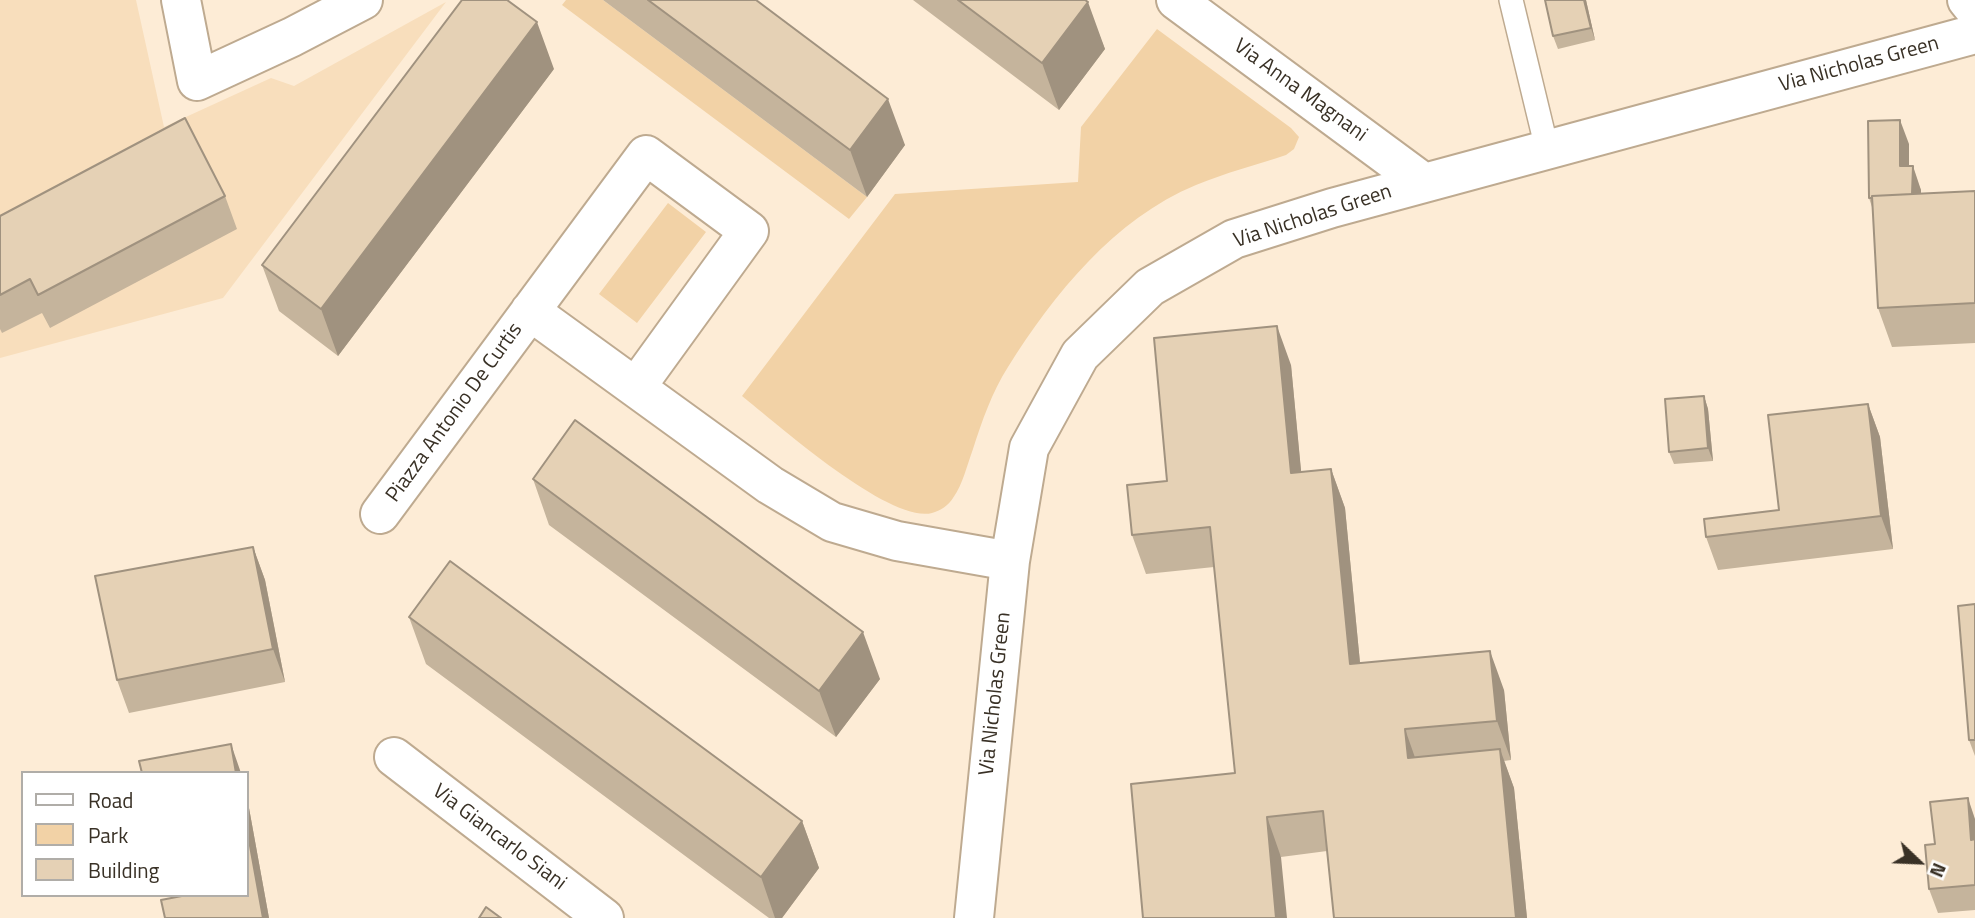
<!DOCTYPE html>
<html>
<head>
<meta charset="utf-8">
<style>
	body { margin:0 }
	#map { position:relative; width:1975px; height:918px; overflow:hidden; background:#fdecd6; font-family:"Titillium Web",sans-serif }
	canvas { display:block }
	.legend { position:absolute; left:21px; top:771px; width:228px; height:126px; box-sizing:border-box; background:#fff; border:2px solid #b0ada8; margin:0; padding:9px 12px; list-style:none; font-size:21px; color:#393126 }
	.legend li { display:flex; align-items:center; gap:14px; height:35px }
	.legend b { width:35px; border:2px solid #b0ada8 }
	.north { position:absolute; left:1884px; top:827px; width:70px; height:70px; -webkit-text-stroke:5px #fff; paint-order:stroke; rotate:113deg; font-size:19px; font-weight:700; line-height:28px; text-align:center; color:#393126 }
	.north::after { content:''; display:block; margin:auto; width:24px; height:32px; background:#393126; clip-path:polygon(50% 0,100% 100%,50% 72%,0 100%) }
</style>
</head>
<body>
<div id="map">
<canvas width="1975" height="918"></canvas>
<ul class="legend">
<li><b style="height:9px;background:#fff"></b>Road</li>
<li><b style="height:19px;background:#f2d2a6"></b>Park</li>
<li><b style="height:19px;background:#e5d1b5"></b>Building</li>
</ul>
<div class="north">N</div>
</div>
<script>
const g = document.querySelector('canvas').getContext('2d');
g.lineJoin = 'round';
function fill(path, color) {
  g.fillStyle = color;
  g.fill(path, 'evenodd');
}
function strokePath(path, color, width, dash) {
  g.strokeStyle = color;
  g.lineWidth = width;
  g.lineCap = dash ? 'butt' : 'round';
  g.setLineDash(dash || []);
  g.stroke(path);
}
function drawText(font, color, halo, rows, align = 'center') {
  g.font = font + ' "Titillium Web",sans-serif';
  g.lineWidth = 7;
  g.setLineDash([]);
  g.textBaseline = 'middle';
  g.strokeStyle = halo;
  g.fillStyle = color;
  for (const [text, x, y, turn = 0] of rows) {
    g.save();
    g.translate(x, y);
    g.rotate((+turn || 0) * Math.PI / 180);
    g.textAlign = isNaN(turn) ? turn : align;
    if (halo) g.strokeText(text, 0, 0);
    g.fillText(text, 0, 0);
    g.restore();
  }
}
fill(new Path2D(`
	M 0,0 L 136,0 L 164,127 L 271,78 L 294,86 L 446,2 L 223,298 L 0,358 Z`), '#f8debc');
fill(new Path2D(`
	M 566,0 L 603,0 L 867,197 L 849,219 L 562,5 Z
	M 1157,29 L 1291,128 L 1299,137 L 1294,149 L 1286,155 C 1256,165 1225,173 1196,185 C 1114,219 1054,294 1008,367 C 992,392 982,421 973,449 C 967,465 963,484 953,498 C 949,505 940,511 932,513 C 890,524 777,424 742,396 L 895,194 L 1078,182 L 1081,127 Z
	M 668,203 L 706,232 L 637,323 L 599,294 Z`), '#f2d2a6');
const service = new Path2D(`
	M 1511,0 L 1547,149`);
const minor = new Path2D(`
	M 181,0 L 197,81 L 292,37 L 363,0
	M 1176,0 L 1424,183
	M 1967,0 L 1975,10
	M 530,311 L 770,485 L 832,522 L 897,541 L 1010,561
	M 380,514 L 646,155 L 749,231 L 636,387
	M 394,757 L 604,918
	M 974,918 L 1010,561 L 1029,448 L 1080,355 L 1150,287 L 1234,239 L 1332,208 L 1975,34`);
strokePath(service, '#beaa90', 26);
strokePath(minor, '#beaa90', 42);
strokePath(service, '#fff', 23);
strokePath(minor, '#fff', 38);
fill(new Path2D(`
	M 603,0 L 756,0 L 905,145 L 867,197 Z
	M 913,0 L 1085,0 L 1105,49 L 1059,110 Z
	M 1545,0 L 1586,0 L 1595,40 L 1558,49 L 1553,36 Z
	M 554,69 L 338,356 L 279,311 L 262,265 Z
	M 1909,144 L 1909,166 L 1921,190 L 1921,194 L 1975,191 L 1975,343 L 1892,347 L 1878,308 L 1873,210 L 1869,198 Z
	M 225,196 L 237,229 L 50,328 L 42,313 L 2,333 L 0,329 L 0,216 Z
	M 1291,365 L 1301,472 L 1331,469 L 1345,508 L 1360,663 L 1504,690 L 1511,760 L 1504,761 L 1514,788 L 1527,918 L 1334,918 L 1327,851 L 1281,857 L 1235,773 L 1214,567 L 1146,574 L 1132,535 L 1167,481 Z
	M 1704,396 L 1708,409 L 1713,461 L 1674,464 L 1669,452 Z
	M 1868,404 L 1880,437 L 1893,549 L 1718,570 L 1706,537 L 1779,510 Z
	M 533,479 L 880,679 L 836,737 L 549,525 Z
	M 253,547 L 265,580 L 285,682 L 129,713 L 117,680 Z
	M 1975,604 L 1975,756 L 1969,740 Z
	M 409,617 L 802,821 L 819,868 L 782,918 L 769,918 L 426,664 Z
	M 247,797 L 269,918 L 171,898 L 170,895 L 247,895 Z
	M 1975,819 L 1975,910 L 1938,913 L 1929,889 L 1935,844 Z`), '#c5b49c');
fill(new Path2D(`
	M 1584,0 L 1586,0 L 1595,40 L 1591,28 Z
	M 1088,2 L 1105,49 L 1059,110 L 1042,63 Z
	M 537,22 L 554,69 L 338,356 L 321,309 Z
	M 888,99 L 905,145 L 867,197 L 850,150 Z
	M 1900,120 L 1909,144 L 1909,190 L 1900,166 Z
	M 1913,166 L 1921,190 L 1921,221 L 1912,197 Z
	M 1277,326 L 1291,365 L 1305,512 L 1291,473 Z
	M 1704,396 L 1708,409 L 1713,461 L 1708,448 Z
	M 1868,404 L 1880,437 L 1893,549 L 1881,516 Z
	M 1331,469 L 1345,508 L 1364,704 L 1350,664 Z
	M 253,547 L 265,580 L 285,682 L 273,649 Z
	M 863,632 L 880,679 L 836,737 L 819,691 Z
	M 1490,651 L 1504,690 L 1511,760 L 1497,721 Z
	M 1405,729 L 1419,769 L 1408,758 Z
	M 231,744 L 241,773 L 236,773 Z
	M 1500,749 L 1514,788 L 1527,918 L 1516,918 Z
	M 247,797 L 269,918 L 263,918 L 247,829 Z
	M 1968,798 L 1975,819 L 1975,850 L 1971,840 Z
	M 1267,817 L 1281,857 L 1287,918 L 1276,918 Z
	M 802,821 L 819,868 L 782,918 L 775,918 L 761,877 Z`), '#a0927f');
const building = new Path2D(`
	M 462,0 L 507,0 L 537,22 L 321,309 L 262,265 Z
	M 648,0 L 756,0 L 888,99 L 850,150 Z
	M 958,0 L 1085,0 L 1088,2 L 1042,63 Z
	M 1545,0 L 1584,0 L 1591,28 L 1553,36 Z
	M 185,118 L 225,196 L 38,295 L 30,279 L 0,295 L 0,216 Z
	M 1900,120 L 1900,166 L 1913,166 L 1912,194 L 1872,196 L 1872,198 L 1869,198 L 1868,121 Z
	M 1975,191 L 1975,303 L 1878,308 L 1872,196 Z
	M 1277,326 L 1291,473 L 1331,469 L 1350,664 L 1490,651 L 1497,721 L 1405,729 L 1408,758 L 1500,749 L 1516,918 L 1334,918 L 1323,811 L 1267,817 L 1276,918 L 1143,918 L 1131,784 L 1235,773 L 1210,527 L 1132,535 L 1127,485 L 1167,481 L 1154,338 Z
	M 1704,396 L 1708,448 L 1669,452 L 1665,399 Z
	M 1868,404 L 1881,516 L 1706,537 L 1704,519 L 1779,510 L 1768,415 Z
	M 575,420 L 863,632 L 819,691 L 533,479 Z
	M 253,547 L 273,649 L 117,680 L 95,576 Z
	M 450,561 L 802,821 L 761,877 L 409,617 Z
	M 1975,604 L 1975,740 L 1969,740 L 1958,606 Z
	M 231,744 L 236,773 L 142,773 L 139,761 Z
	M 1968,798 L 1971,840 L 1975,839 L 1975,885 L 1929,889 L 1925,845 L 1935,844 L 1930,802 Z
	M 247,829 L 263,918 L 165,918 L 161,900 L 187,895 L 247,895 Z
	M 486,907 L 501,918 L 479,918 Z`);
fill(building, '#e5d1b5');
strokePath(building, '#a0927f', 2);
drawText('21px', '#393126', '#fff', [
	["Via Nicholas Green",1859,65,-15],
	["Via Anna Magnani",1300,91,36],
	["Via Nicholas Green",1313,217,-18],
	["Piazza Antonio De Curtis",455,413,-54],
	["Via Nicholas Green",996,694,-84],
	["Via Giancarlo Siani",499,838,37]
]);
</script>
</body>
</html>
